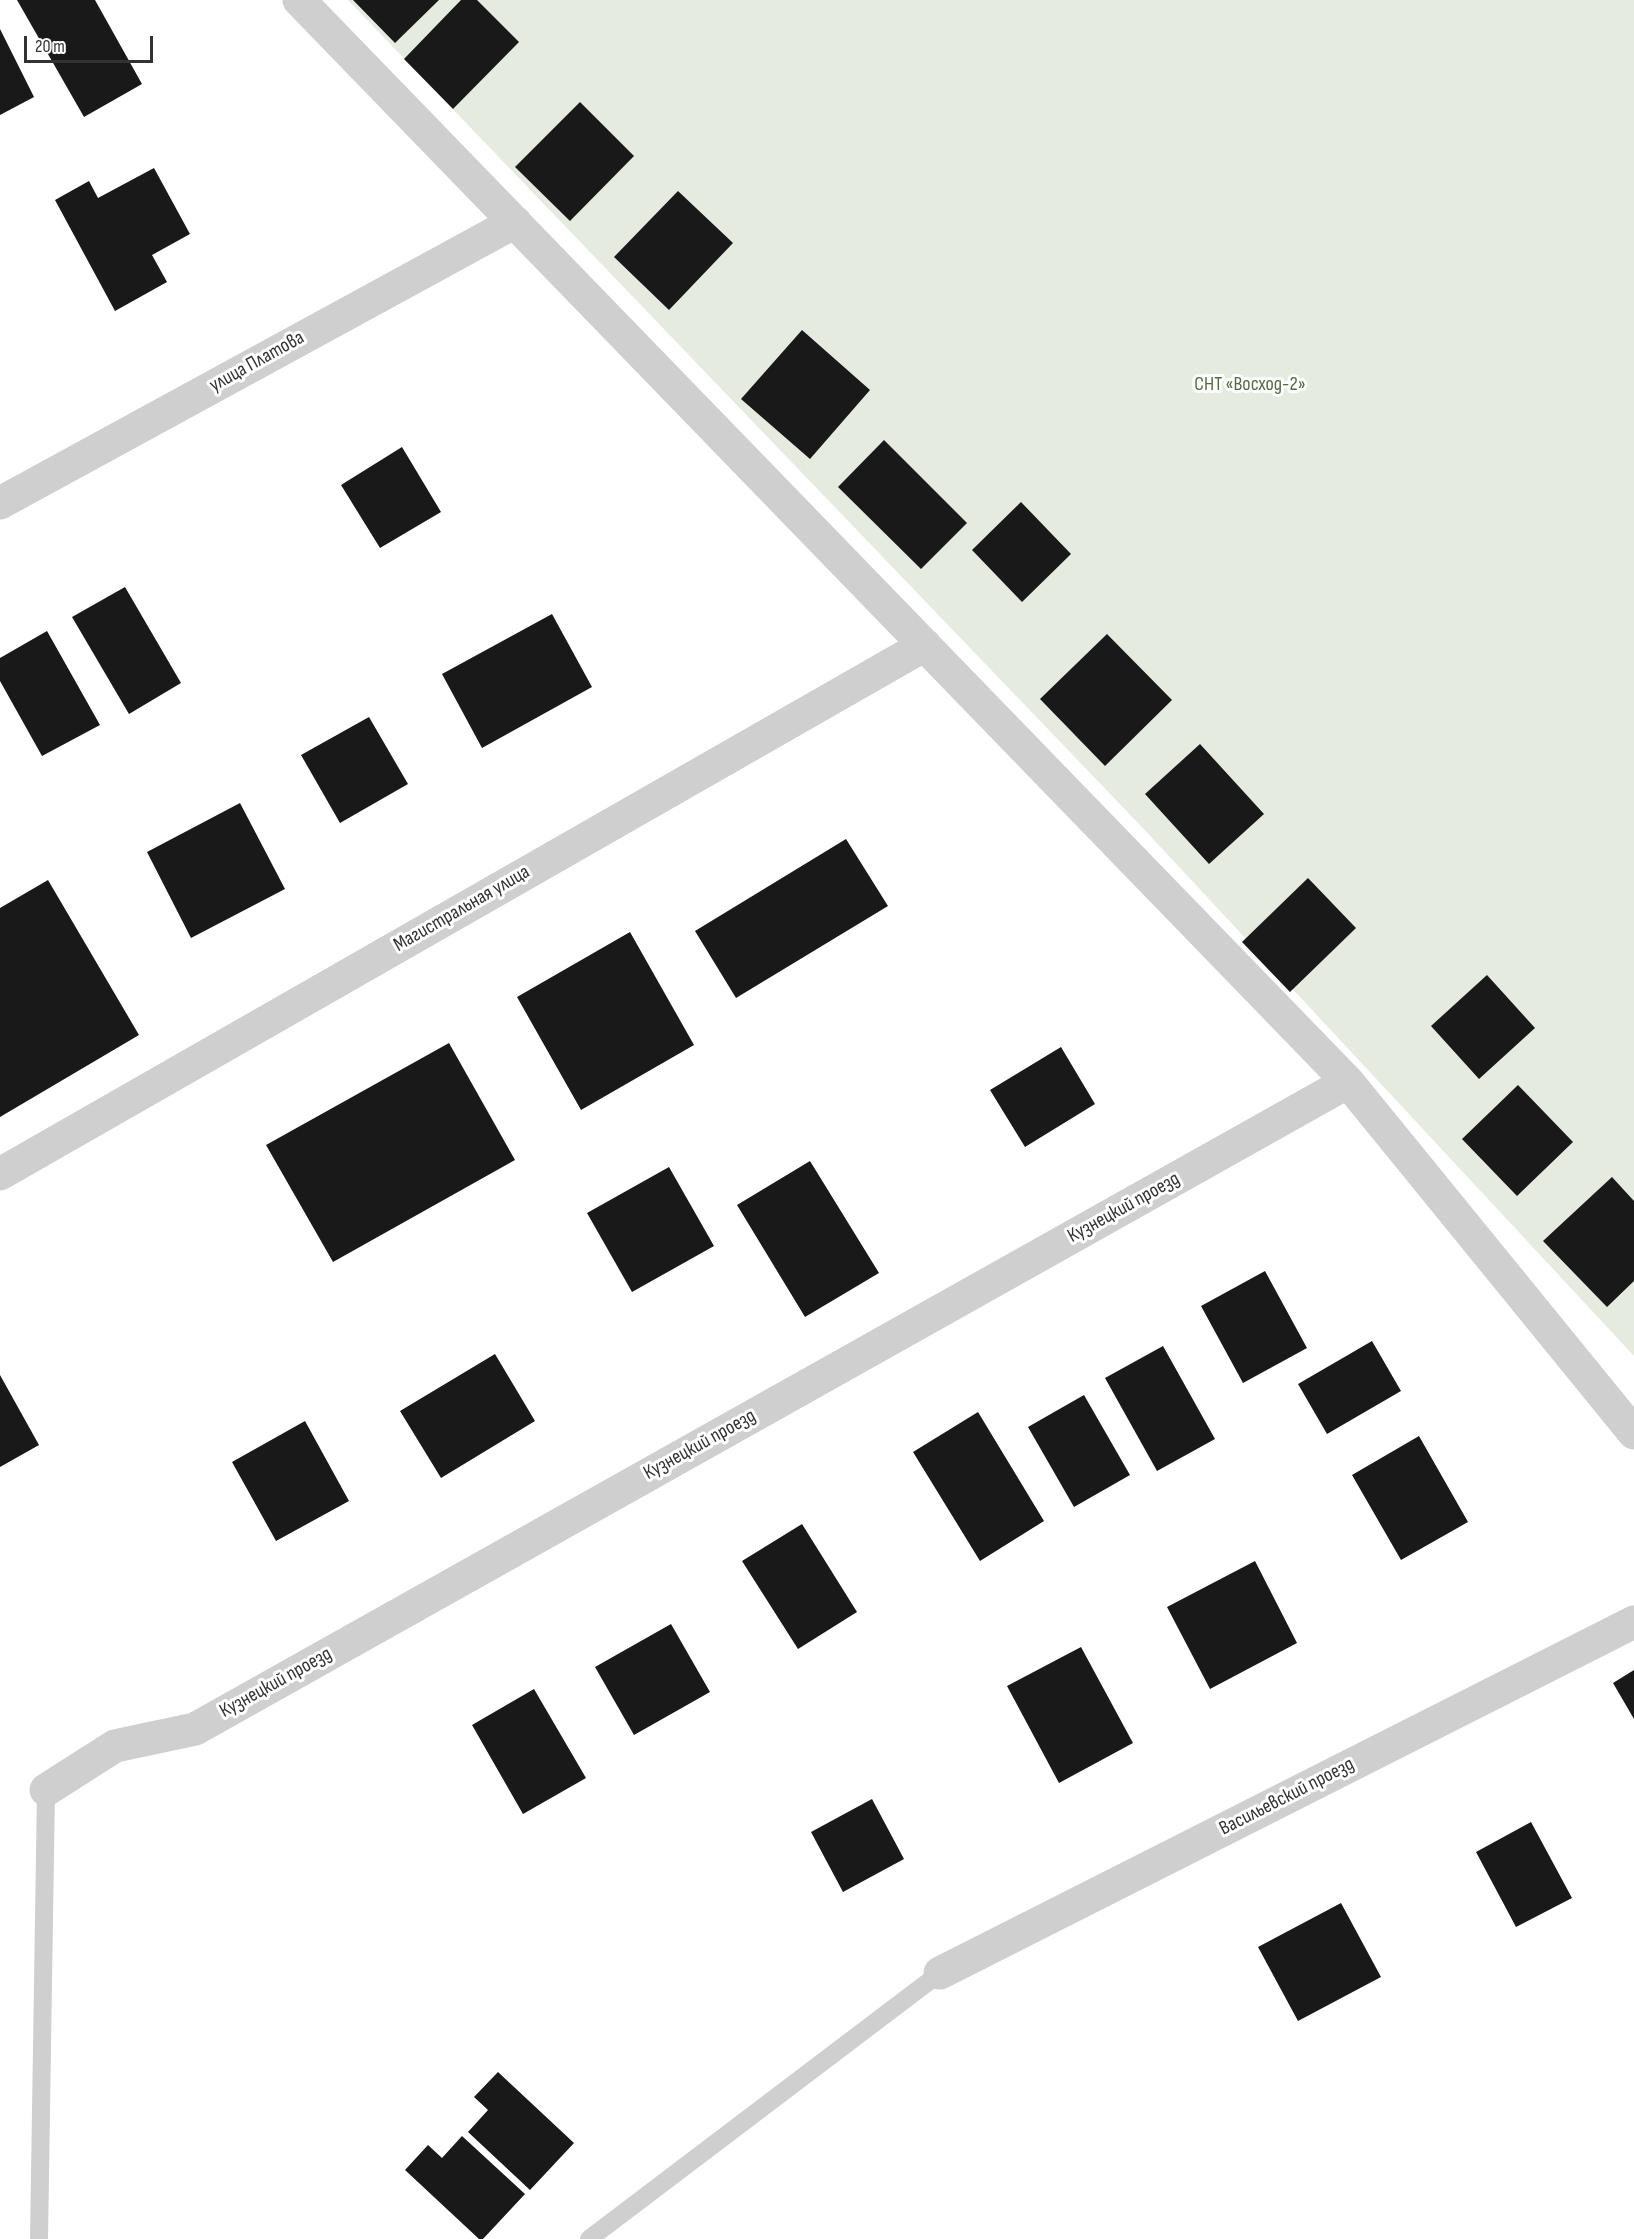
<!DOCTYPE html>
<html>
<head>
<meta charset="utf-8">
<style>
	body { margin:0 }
	#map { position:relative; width:1634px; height:2239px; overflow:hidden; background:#fff; font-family:"Sofia Sans Condensed",sans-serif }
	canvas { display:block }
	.scale { position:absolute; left:24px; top:36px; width:129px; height:27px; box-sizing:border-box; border:3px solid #323232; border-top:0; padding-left:8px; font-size:18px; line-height:21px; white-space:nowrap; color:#323232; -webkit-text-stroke:4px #fff; paint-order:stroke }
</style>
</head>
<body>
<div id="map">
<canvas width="1634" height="2239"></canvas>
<div class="scale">20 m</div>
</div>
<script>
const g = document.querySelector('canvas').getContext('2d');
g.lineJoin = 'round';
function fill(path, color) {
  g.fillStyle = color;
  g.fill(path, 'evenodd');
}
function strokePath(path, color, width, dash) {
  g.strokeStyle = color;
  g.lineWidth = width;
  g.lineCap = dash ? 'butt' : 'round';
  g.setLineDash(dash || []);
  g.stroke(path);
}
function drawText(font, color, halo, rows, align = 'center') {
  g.font = font + ' "Sofia Sans Condensed",sans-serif';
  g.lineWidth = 6;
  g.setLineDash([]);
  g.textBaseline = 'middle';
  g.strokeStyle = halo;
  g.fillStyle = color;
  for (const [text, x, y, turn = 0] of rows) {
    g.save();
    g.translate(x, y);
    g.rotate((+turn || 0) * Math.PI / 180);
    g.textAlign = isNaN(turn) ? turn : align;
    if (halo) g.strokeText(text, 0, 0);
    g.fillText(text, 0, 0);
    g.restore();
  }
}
fill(new Path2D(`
	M 348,0 L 1634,0 L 1634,1356 L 1141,826 Z`), '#e5ebde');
fill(new Path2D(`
	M 17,0 L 95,0 L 142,84 L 84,117 Z
	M 353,0 L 439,0 L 395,43 Z
	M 461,0 L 477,0 L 519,42 L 453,109 L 404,59 Z
	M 0,29 L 34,97 L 0,115 Z
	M 580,102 L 634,156 L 570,221 L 515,167 Z
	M 154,168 L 190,234 L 152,255 L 167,282 L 115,311 L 55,200 L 89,181 L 98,198 Z
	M 678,191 L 733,243 L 669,310 L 614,257 Z
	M 802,330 L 870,390 L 810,459 L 741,399 Z
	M 884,440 L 967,523 L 921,569 L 838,487 Z
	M 402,447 L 441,512 L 380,548 L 341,485 Z
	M 1021,502 L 1071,554 L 1022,602 L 972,550 Z
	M 125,587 L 181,683 L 129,714 L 72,617 Z
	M 552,614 L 592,687 L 482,748 L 442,674 Z
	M 47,631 L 100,725 L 42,756 L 0,681 L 0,658 Z
	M 1107,634 L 1172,700 L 1105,766 L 1040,699 Z
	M 369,717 L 408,784 L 340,823 L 301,755 Z
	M 1200,744 L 1264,814 L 1209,864 L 1145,794 Z
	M 240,803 L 285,889 L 191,938 L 147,852 Z
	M 846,839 L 888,906 L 736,998 L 695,931 Z
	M 1308,878 L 1356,928 L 1290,992 L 1242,942 Z
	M 48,880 L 139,1035 L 0,1117 L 0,908 Z
	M 630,932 L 694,1045 L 581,1110 L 517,997 Z
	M 1487,975 L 1535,1028 L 1479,1079 L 1431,1026 Z
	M 449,1043 L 515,1160 L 333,1262 L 266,1145 Z
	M 1061,1047 L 1095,1104 L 1025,1147 L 990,1090 Z
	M 1518,1085 L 1573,1142 L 1517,1196 L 1462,1139 Z
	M 810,1161 L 879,1273 L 805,1317 L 737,1205 Z
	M 669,1167 L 714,1246 L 632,1292 L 587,1213 Z
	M 1612,1177 L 1634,1201 L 1634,1281 L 1607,1307 L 1543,1241 Z
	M 1265,1271 L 1307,1348 L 1243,1383 L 1201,1306 Z
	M 1372,1341 L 1401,1391 L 1327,1434 L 1298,1384 Z
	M 1163,1346 L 1215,1439 L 1157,1471 L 1105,1378 Z
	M 495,1354 L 535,1421 L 441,1478 L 400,1411 Z
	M 0,1375 L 39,1445 L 0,1467 Z
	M 1084,1395 L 1130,1475 L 1074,1507 L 1028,1427 Z
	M 978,1412 L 1044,1521 L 980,1561 L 913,1452 Z
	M 305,1421 L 349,1501 L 276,1541 L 232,1462 Z
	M 1419,1436 L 1468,1522 L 1401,1560 L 1352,1475 Z
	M 802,1524 L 857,1612 L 798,1649 L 742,1561 Z
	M 1255,1561 L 1297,1643 L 1210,1689 L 1167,1607 Z
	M 671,1624 L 710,1692 L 634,1735 L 595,1667 Z
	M 1081,1647 L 1133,1743 L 1059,1783 L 1007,1686 Z
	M 1634,1670 L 1634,1719 L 1613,1683 Z
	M 534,1689 L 586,1778 L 523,1814 L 472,1725 Z
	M 872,1799 L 904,1859 L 843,1892 L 811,1832 Z
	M 1531,1822 L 1572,1898 L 1516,1927 L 1476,1852 Z
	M 1341,1903 L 1381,1977 L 1298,2021 L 1258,1947 Z
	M 498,2072 L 574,2143 L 530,2190 L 468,2132 L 488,2110 L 474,2097 Z
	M 462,2136 L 525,2194 L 483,2239 L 479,2239 L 405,2170 L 428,2145 L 442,2158 Z`), '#191919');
strokePath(new Path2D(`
	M 39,2239 L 46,1790
	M 589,2239 L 940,1973`), '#cfcfcf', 18);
strokePath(new Path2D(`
	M 299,0 L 1348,1082 L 1634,1433
	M 0,503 L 515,222
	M 0,1174 L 925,645
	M 46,1790 L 115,1746 L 195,1729 L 1348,1082
	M 940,1973 L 1634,1622`), '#cfcfcf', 33);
drawText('20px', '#323232', '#fff', [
	["улица Платова",257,362,-29],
	["Магистральная улица",462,909,-30],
	["Кузнецкий проезд",1124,1208,-29],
	["Кузнецкий проезд",700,1445,-29],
	["Кузнецкий проезд",276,1683,-29],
	["Васильевский проезд",1287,1797,-27]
]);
drawText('20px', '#566c40', '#fff', [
	["СНТ «Восход-2»",1250,385]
]);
</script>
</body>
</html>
